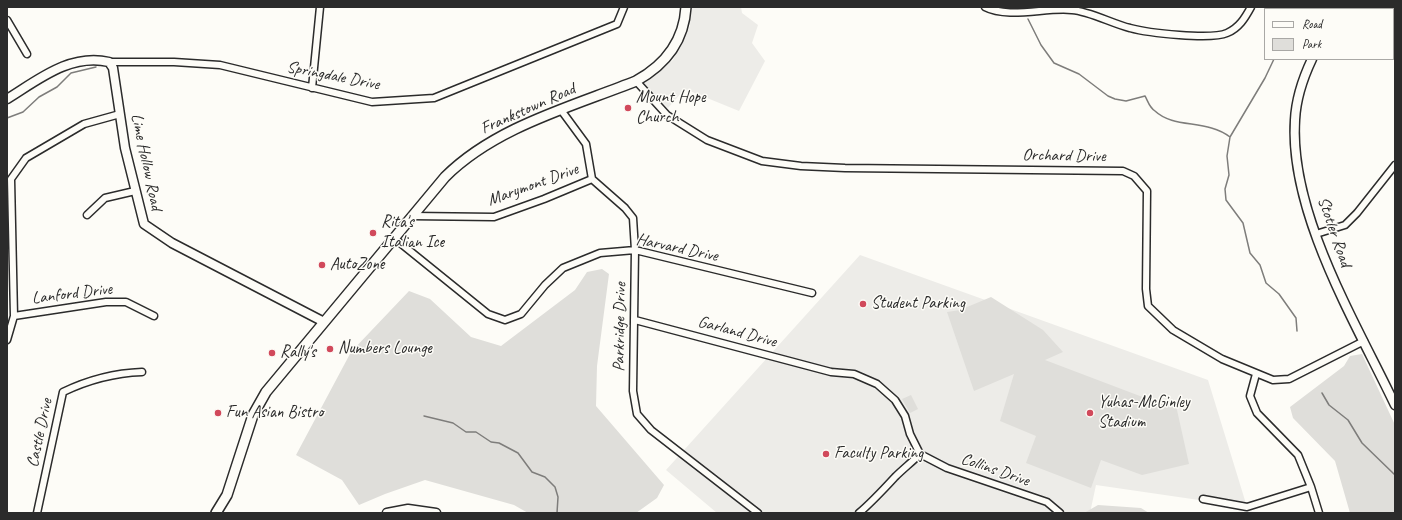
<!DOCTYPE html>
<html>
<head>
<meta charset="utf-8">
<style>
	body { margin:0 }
	#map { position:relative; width:1402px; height:520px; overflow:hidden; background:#fdfcf7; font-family:Caveat,sans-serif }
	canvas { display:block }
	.frame { position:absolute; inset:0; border:8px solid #2b2b2b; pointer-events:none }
	.legend { position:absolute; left:1264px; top:8px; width:130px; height:52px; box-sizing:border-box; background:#fdfcf7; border:1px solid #a9a8a5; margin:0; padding:5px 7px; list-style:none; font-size:12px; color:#2b2b2b }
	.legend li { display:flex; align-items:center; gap:8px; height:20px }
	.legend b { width:20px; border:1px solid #a9a8a5 }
</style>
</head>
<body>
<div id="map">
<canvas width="1402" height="520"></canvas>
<div class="frame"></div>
<ul class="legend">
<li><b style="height:5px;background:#fdfcf7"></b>Road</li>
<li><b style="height:11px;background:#dfdeda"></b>Park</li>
</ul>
</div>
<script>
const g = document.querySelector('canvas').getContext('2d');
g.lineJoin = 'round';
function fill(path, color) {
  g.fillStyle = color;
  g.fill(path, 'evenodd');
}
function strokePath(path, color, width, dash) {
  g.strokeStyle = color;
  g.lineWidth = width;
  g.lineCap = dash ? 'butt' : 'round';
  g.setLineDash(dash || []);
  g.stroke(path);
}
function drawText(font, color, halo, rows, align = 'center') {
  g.font = font + ' Caveat,sans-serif';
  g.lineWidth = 3;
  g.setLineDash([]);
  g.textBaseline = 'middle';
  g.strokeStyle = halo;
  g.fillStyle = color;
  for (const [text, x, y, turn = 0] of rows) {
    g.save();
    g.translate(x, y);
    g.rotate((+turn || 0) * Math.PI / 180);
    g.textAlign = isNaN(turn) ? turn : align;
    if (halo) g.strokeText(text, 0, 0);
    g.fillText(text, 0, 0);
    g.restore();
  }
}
fill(new Path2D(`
	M 691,7 L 741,7 L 742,13 L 758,25 L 752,43 L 765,61 L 739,111 L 685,89 L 668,108 L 643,84 L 673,60 L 690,26 Z
	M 860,255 L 1208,380 L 1247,507 L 1096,485 L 1090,513 L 717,513 L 666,470 Z`), '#edece8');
fill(new Path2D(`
	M 602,269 L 609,274 L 597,366 L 596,406 L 664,485 L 657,498 L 636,513 L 528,513 L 514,505 L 425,480 L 385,494 L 359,505 L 342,480 L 296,455 L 351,352 L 409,291 L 430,299 L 471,337 L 501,346 L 575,290 L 587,272 Z
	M 991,297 L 1043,330 L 1063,352 L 1045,360 L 1161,404 L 1175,401 L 1189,464 L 1142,475 L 1101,460 L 1091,488 L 1026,463 L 1036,436 L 1000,421 L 1014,374 L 974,391 L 947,312 L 960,310 Z
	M 1362,354 L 1395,425 L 1395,513 L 1350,513 L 1335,461 L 1293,418 L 1290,407 L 1344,366 L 1350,356 Z
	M 911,395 L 918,409 L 910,413 L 902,399 Z
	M 1098,505 L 1141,508 L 1149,513 L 1084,513 Z`), '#dfdeda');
strokePath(new Path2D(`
	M 1296,9 L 1296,7
	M 1028,19 L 1041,45 L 1054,63 L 1079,74 L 1108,96 L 1115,99 L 1126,101 L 1145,96 C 1148,101 1149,107 1155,111 C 1174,129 1207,119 1230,137 L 1227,156 L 1229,175 L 1225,189 L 1226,200 L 1243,223 L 1250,253 L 1260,265 L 1266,283 L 1279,294 L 1296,318 L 1297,331
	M 7,118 L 23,112 L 39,97 L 57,87 L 71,73 L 96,67
	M 1230,137 L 1265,78 L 1274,59
	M 1322,393 L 1329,405 L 1348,420 L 1362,443 L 1395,475
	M 424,416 L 453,423 L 466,432 L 476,432 L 491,442 L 499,443 L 518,453 L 532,472 L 545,477 L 555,487 L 558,497 L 557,513`), '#7e7d7b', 1.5);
const street = new Path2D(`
	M 985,7 C 1008,19 1047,7 1072,10 C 1089,11 1113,24 1130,28 C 1148,33 1211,40 1227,33 C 1239,28 1245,18 1251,7
	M 7,20 L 27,54
	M 109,62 L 174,62 L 220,65 L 372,102 L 434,98 L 617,24 L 624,7
	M 636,81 L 667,115 L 707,140 L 762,161 L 801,166 L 845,168 L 1123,171 L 1134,176 L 1147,191 L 1146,289 L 1148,306 L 1173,330 L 1222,359 L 1273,380 L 1289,379 L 1364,341
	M 312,88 L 320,7
	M 561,110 L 586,144 L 592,179 L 625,208 L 633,218 L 635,250 L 633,391 L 637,414 L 651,430 L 758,513
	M 87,215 L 105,198 L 135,191
	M 412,216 L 494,217 L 544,199 L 592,179
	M 1316,234 L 1345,225 L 1357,213 L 1395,165
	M 394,238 L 488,314 L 505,320 L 521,314 L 545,285 L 563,268 L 600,253 L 635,250 L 812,293
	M 14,316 L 106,302 L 126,302 L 154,316
	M 635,320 L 831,372 L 854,374 L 877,384 L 895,400 L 905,416 L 910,434 L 920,454 C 912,462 903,469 895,477 C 883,490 872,502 859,513
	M 7,340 L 14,316 L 11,179 L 26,158 L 84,124 L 120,114
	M 1256,374 L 1250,396 L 1257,413 L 1298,455 L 1311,487 L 1319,513
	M 920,454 L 947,468 L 1047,502 L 1060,513
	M 1203,499 L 1247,507 L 1311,487
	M 37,513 L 63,392 C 88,380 114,373 142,372`);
const secondary = new Path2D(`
	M 1336,9 L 1337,7
	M 1312,59 C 1303,78 1296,99 1295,120 C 1289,213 1356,323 1395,405
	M 7,99 C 38,80 70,53 109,62 L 113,68 L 125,148 L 144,224 L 172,243 L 324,322
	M 387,513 L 408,509 L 436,513`);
const primary = new Path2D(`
	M 216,513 L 227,495 L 253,415 L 266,392 L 445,177 C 495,127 571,107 636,81 C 665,65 684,41 686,7`);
strokePath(street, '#2b2b2b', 9);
strokePath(secondary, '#2b2b2b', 11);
strokePath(primary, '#2b2b2b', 12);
strokePath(street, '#fdfcf7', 6);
strokePath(secondary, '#fdfcf7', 8);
strokePath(primary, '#fdfcf7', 9);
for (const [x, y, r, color] of [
	[628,108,4,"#d1495b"],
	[373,233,4,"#d1495b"],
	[322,265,4,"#d1495b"],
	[863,304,4,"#d1495b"],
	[330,349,4,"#d1495b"],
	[272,353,4,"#d1495b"],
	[218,413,4,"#d1495b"],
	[1090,413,4,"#d1495b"],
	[826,454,4,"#d1495b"]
]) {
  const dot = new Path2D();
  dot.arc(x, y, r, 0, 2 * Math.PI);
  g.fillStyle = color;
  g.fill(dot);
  strokePath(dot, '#fdfcf7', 1.5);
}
drawText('17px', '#2b2b2b', '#fdfcf7', [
	["Springdale Drive",333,76,11],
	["Frankstown Road",528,109,-24],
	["Orchard Drive",1064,156,1],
	["Lime Hollow Road",146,162,78],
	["Marymont Drive",533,185,-20],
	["Stotler Road",1334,232,71],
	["Harvard Drive",677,248,12],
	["Lanford Drive",72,294,-7],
	["Parkridge Drive",620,327,-89],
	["Garland Drive",737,332,15],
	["Castle Drive",40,433,-78],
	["Collins Drive",995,470,19]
]);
drawText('17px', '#2b2b2b', '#fdfcf7', [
	["Mount Hope",636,98],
	["Church",636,118],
	["Rita's",381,223],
	["Italian Ice",381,243],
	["AutoZone",330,265],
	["Student Parking",871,304],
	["Numbers Lounge",338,349],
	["Rally's",280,353],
	["Yuhas-McGinley",1098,403],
	["Stadium",1098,423],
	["Fun Asian Bistro",226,413],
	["Faculty Parking",834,454]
], 'left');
</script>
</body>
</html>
